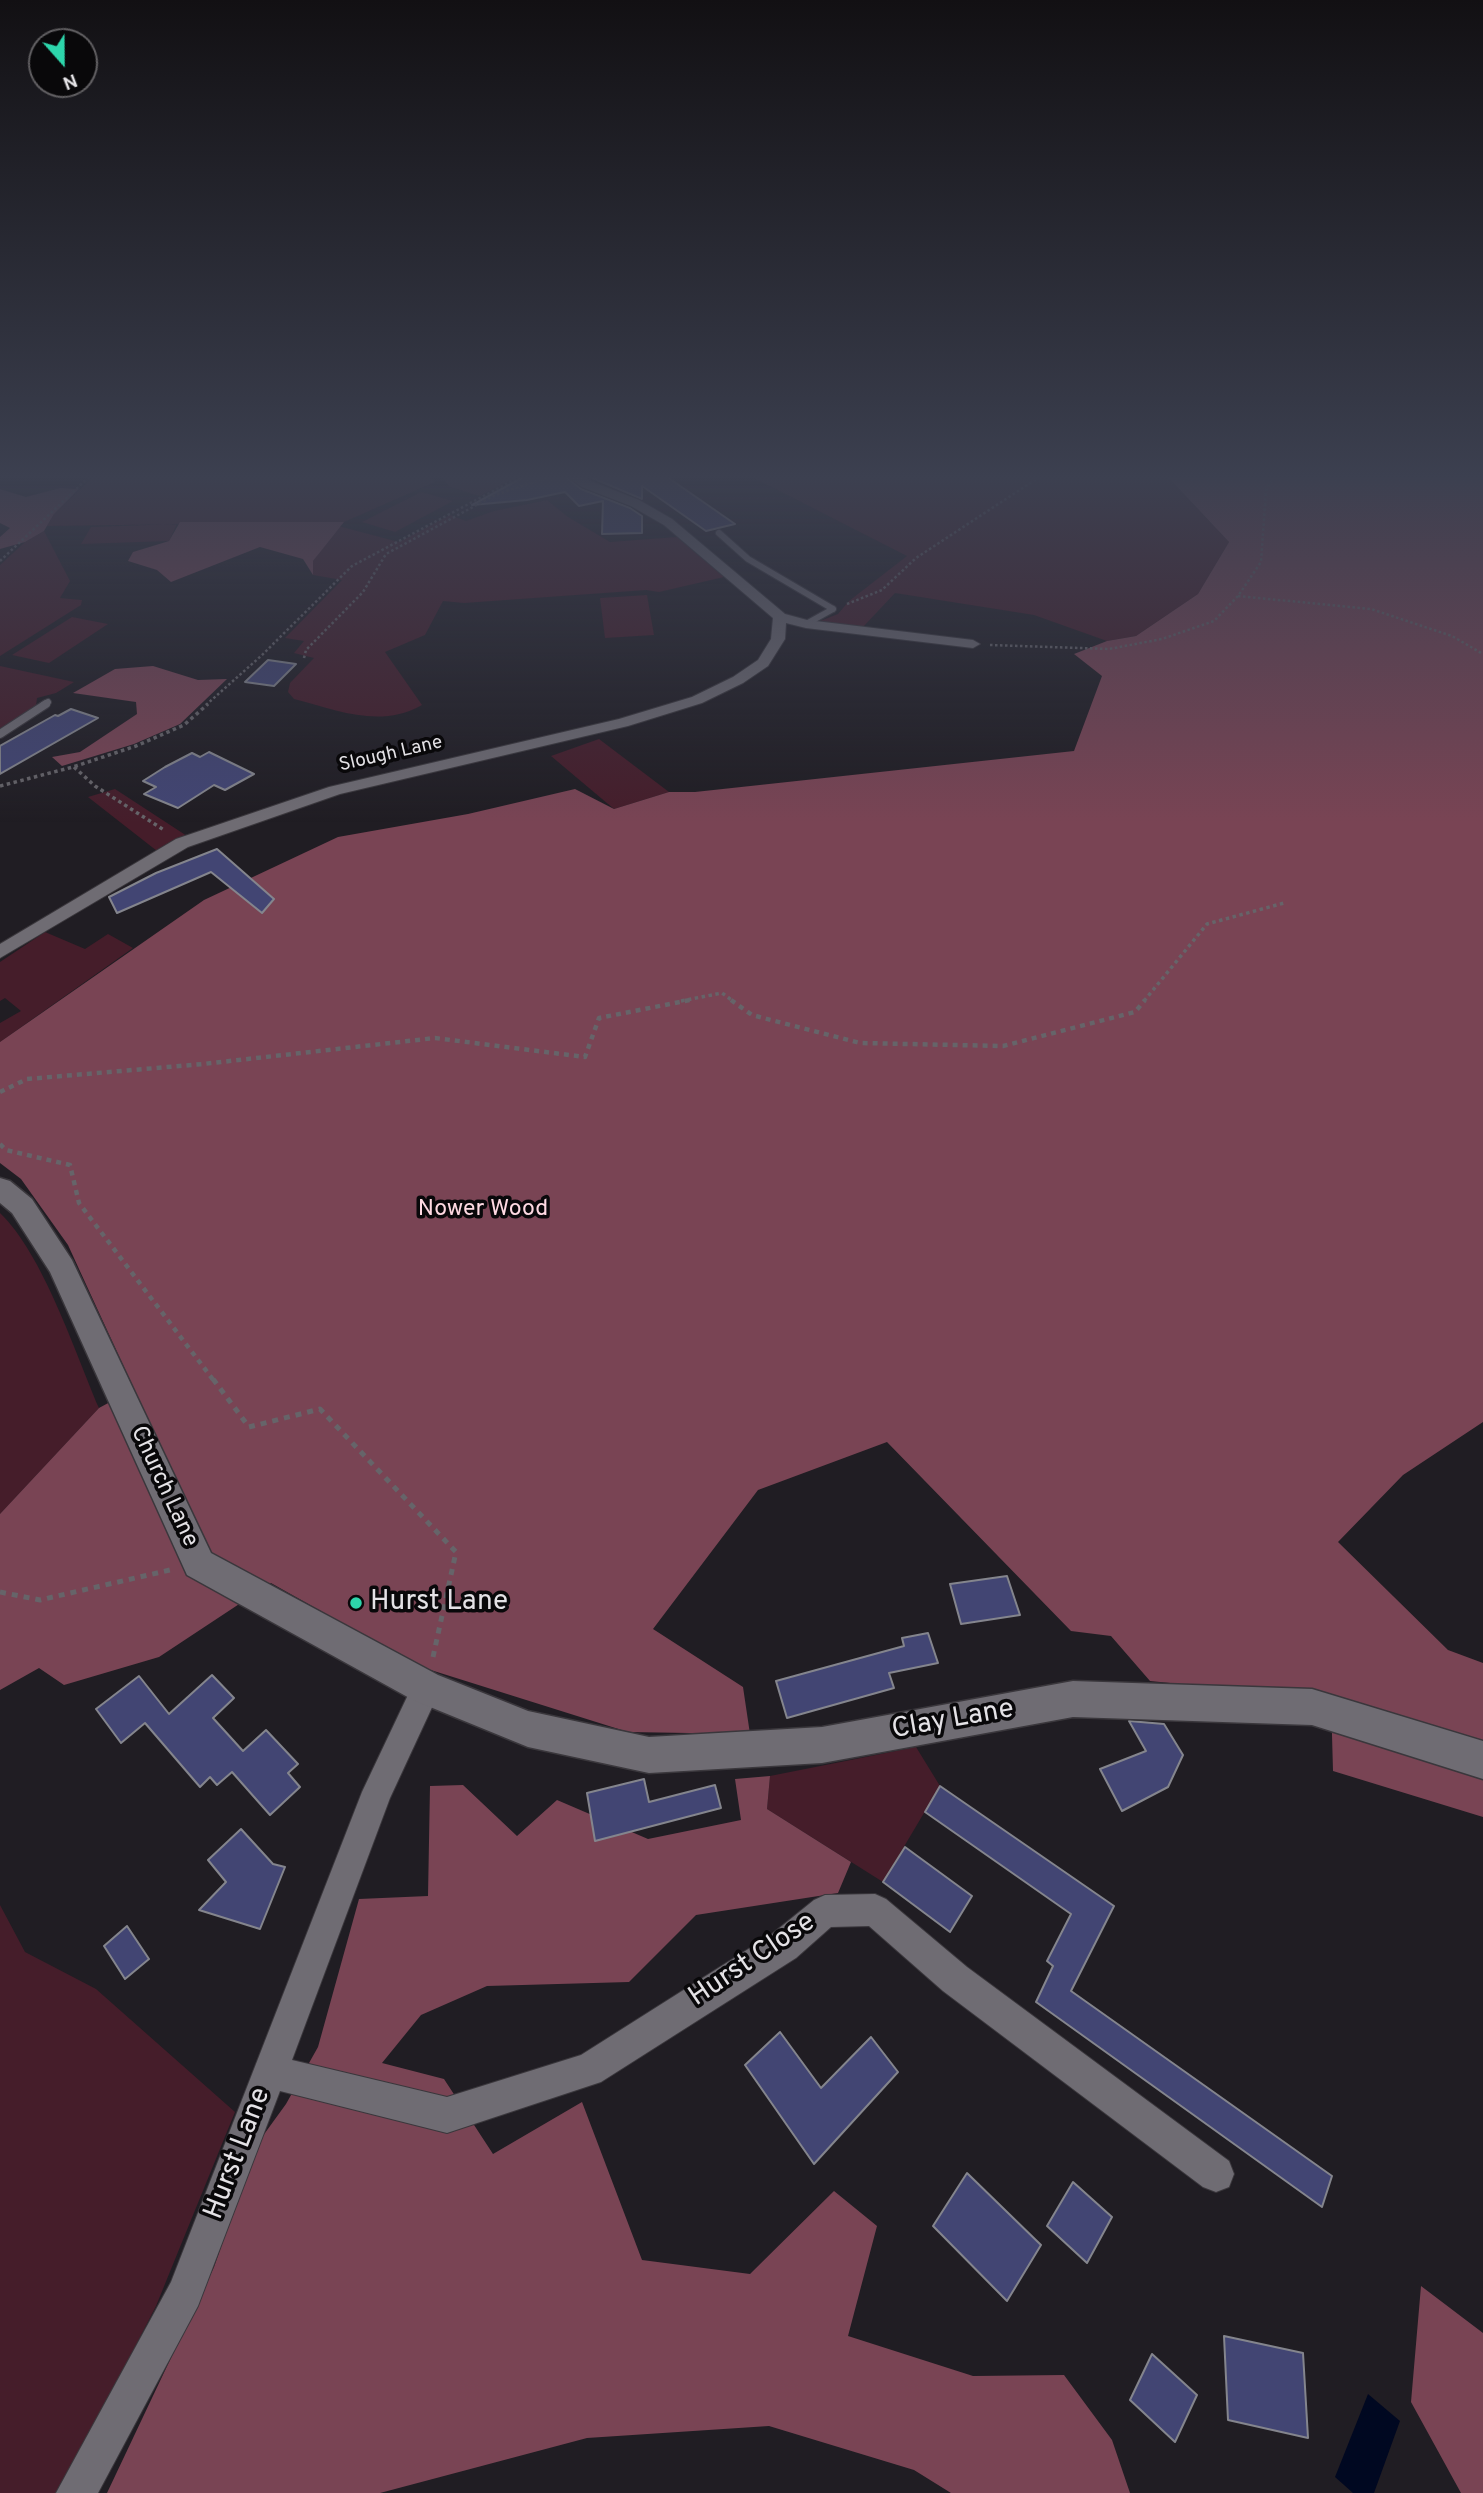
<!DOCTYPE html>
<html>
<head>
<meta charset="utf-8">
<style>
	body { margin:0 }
	#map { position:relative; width:1483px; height:2493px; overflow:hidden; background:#201d23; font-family:Overpass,sans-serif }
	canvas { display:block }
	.north { position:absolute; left:28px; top:28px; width:70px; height:70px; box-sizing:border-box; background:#09080a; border:2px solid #615f62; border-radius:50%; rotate:159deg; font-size:19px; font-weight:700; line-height:28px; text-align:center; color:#e4e2e6 }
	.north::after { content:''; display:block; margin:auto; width:24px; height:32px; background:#2dd5ab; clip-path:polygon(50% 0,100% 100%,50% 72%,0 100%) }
</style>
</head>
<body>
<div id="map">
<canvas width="1483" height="2493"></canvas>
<div class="north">N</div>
</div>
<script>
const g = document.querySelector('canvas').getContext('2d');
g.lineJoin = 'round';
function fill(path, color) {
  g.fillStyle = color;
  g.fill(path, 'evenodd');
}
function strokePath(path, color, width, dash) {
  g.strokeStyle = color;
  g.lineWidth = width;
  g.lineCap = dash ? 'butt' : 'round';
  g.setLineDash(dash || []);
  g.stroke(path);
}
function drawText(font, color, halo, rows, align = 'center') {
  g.font = font + ' Overpass,sans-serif';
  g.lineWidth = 7;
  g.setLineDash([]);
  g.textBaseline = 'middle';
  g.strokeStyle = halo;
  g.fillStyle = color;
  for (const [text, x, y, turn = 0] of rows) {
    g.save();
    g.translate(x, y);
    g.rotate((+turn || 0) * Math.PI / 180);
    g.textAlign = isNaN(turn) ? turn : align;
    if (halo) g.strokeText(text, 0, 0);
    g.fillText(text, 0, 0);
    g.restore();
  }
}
fill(new Path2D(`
	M 96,474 L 427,474 L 435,482 L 344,522 L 47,526 L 54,514 Z
	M 439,474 L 522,474 L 480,496 L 450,487 Z
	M 746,474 L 1165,474 L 1229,542 L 1198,594 L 1136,636 L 1107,641 L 1034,615 L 895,593 L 863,627 L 815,623 L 838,614 L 849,601 L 907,556 Z
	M 421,492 L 453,501 L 395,532 L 362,522 Z
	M 547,500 L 568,517 L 610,542 L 677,537 L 724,577 L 659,592 L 646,590 L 464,603 L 443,601 L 425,635 L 385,652 L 422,705 C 379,729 338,710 294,699 L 288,692 L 290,683 L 314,658 L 294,653 L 304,641 L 285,638 L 342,580 L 313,575 L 313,561 L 338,526 L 399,542 L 450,515 L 466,521 L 494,511 Z
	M 177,524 L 169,541 L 81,544 L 91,527 Z
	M 44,531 L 70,581 L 60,598 L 82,600 L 81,605 L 0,656 L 0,565 L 25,542 Z
	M 647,595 L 654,635 L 605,638 L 600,598 Z
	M 72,617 L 108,624 L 49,663 L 12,655 Z
	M 0,666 L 74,682 L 56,693 L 37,698 L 36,706 L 0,729 Z
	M 599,739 L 669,792 L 614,809 L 551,756 Z
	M 115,789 L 187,836 L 172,841 L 157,851 L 88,797 Z
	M 45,932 L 85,949 L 108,934 L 133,948 L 0,1042 L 0,1023 L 21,1011 L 5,998 L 0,1001 L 0,962 Z
	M 0,1213 C 43,1254 75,1352 99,1408 L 0,1514 Z
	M 916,1747 L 940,1786 L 883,1882 L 767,1809 L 770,1776 Z
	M 0,1905 L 25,1952 L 96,1989 L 235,2112 L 156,2306 L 60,2493 L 0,2493 Z`), '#451d2a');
fill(new Path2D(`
	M 1165,474 L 1483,474 L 1483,1422 L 1403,1475 L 1338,1542 L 1448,1650 L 1483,1663 L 1483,1817 L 1333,1771 L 1331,1699 L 1150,1681 L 1111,1636 L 1071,1631 L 887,1442 L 758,1490 L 653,1629 L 743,1687 L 750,1734 L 628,1732 L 418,1666 L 271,1583 L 159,1657 L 64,1685 L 39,1668 L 0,1690 L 0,1514 L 99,1408 L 134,1389 L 68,1245 L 21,1179 L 0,1163 L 0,1042 L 204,900 L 338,837 L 468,814 L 575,789 L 614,809 L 669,792 L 695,792 L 1074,751 L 1102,676 L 1074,654 L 1107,641 L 1136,636 L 1198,594 L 1229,542 Z
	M 60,488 L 79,489 L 54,514 L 44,531 L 25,542 L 0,549 L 0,537 L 10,528 L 0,523 L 0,489 L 26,497 Z
	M 180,522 L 344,522 L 313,561 L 313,575 L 303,559 L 260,547 L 171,582 L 157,570 L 128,561 L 133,552 L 169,541 Z
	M 153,666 L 198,680 L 227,679 L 180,724 L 134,744 L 62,766 L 52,757 L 80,752 L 137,714 L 136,702 L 73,693 L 115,669 Z
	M 770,1776 L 767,1809 L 851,1862 L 838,1893 L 696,1915 L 629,1982 L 487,1986 L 421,2015 L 382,2063 L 444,2079 L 493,2154 L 582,2102 L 642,2260 L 750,2274 L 834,2191 L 877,2226 L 848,2336 L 973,2376 L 1064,2375 L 1112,2440 L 1130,2493 L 951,2493 L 914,2470 L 769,2426 L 587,2438 L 380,2493 L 107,2493 L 214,2267 L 257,2144 L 286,2104 L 318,2047 L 359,1899 L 428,1896 L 430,1786 L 463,1785 L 517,1836 L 557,1800 L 648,1839 L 741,1820 L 735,1779 Z
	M 1421,2286 L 1483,2333 L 1483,2493 L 1461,2493 L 1411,2402 Z`), '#794454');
fill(new Path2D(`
	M 1368,2394 L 1400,2421 L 1374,2493 L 1353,2493 L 1335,2477 Z`), '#000821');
const building = new Path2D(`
	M 529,474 L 562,474 L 581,489 L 630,508 L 642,516 L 642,533 L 602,534 L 603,501 L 579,506 L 565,492 L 527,500 L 472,505 Z
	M 583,474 L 663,474 L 735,524 L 706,531 L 642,486 L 642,499 Z
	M 268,660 L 296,664 L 274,686 L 245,682 Z
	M 71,709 L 98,718 L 0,774 L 0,746 L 55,715 L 58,716 Z
	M 209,752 L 254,774 L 225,790 L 214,785 L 178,808 L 144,794 L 156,787 L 143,781 L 165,767 L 192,753 L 200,757 Z
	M 217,849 L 274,899 L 262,913 L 211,872 L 117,913 L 109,897 L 156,873 Z
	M 1007,1576 L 1020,1615 L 961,1624 L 950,1584 Z
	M 928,1633 L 938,1663 L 889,1673 L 894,1688 L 787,1718 L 776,1681 L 904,1646 L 902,1638 Z
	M 212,1675 L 234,1698 L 213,1718 L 243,1751 L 266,1730 L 298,1764 L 288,1773 L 300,1787 L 270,1815 L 232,1772 L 217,1785 L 210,1777 L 200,1787 L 145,1723 L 121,1743 L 96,1709 L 139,1676 L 169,1714 Z
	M 1129,1721 L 1164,1724 L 1183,1755 L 1168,1787 L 1122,1811 L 1100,1769 L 1146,1751 Z
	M 644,1779 L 649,1802 L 715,1785 L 721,1808 L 595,1841 L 587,1793 Z
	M 940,1786 L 1114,1906 L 1071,1991 L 1332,2176 L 1322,2207 L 1036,2002 L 1053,1966 L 1047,1961 L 1071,1914 L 925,1812 Z
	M 241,1829 L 273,1864 L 285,1867 L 260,1929 L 199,1910 L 226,1882 L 208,1860 Z
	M 905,1847 L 972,1896 L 950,1932 L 883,1882 Z
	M 127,1926 L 149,1959 L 125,1979 L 104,1946 Z
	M 780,2032 L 821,2088 L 871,2037 L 898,2072 L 814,2164 L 745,2065 Z
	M 967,2173 L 1041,2245 L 1007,2301 L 933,2226 Z
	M 1073,2182 L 1112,2217 L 1087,2263 L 1047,2226 Z
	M 1224,2336 L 1303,2353 L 1308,2438 L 1228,2420 Z
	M 1152,2354 L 1197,2395 L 1175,2442 L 1130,2400 Z`);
fill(building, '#424573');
strokePath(building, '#84858d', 2);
const serviceFar1 = new Path2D(`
	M 719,533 L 748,559 L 833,609
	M 806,624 L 833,609
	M 43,705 L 48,702`);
const service = new Path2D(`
	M 0,734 L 46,704`);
const minor = new Path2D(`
	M 564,474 L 578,474 L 590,481 L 639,500 L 672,519 L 785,614 L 807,620 L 973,640 L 980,644 L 973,648 L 806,628 L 786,623 L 785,639 L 768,666 L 743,683 L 702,703 L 628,726 L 340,794 L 188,847 L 0,958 L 0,944 L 176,839 L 329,787 L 619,719 L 692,697 L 733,677 L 758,660 L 771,639 L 773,618 L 664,525 L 631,506 L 582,487 Z
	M 426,1674 L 436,1678 L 441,1688 L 390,1798 L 292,2060 L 447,2097 L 581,2055 L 772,1934 L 814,1900 L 825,1895 L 875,1894 L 886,1899 L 967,1967 L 1229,2161 L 1234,2174 L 1229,2187 L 1216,2192 L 1203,2187 L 943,1991 L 869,1926 L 831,1927 L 796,1958 L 601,2082 L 447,2133 L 280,2091 L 198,2306 L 98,2493 L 56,2493 L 171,2282 L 362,1792 L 416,1678 Z`);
const tertiary = new Path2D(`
	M 0,1178 L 10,1181 L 32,1199 L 72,1260 L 211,1553 L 438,1675 L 528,1711 L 649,1737 L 822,1727 L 1073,1681 L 1312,1689 L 1483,1741 L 1483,1779 L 1312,1725 L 1073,1717 L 822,1763 L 649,1773 L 528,1747 L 413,1700 L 187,1575 L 50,1272 L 12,1213 L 0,1203 Z`);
strokePath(serviceFar1, '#3a373c', 8);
strokePath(service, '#3a373c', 10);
strokePath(minor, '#3a373c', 2);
strokePath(tertiary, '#3a373c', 3);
strokePath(new Path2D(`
	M 0,561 L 92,474
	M 1238,596 L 1371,609 L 1452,636 L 1483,654
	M 847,604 L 882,590 L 916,558 L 1044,474
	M 990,645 L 1109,649 L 1162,639 L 1214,621 L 1238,596 L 1261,562 L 1266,490 L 1275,474
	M 304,658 L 306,650 L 363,592 L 386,554 L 495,495 L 552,476
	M 206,705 L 261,656 L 352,566 L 525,474`), '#666469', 2.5, [2.5, 2.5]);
strokePath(new Path2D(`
	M 74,767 L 95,786 L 164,830
	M 0,786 L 73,767 L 136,746 L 184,725 L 208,704
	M 681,1001 L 722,993 L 733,1001
	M 1144,1001 L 1207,924 L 1284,903`), '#666469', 3.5, [3.5, 3.5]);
strokePath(new Path2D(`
	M 731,1000 L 752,1015 L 860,1043 L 1003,1046 L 1135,1012 L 1145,1000
	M 0,1092 L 27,1079 L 203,1064 L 435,1038 L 585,1057 L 599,1018 L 690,1000
	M 0,1144 L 6,1150 L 70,1165 L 79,1203 L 214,1381`), '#666469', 4.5, [5, 5]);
strokePath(new Path2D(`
	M 213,1379 L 249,1427 L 320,1409 L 456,1552 L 433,1657
	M 0,1592 L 40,1600 L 170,1570`), '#666469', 5, [6, 6]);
strokePath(serviceFar1, '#6f6c73', 6);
strokePath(service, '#6f6c73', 8);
fill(minor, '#6f6c73');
fill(tertiary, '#6f6c73');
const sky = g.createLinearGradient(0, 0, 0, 823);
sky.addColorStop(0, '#121013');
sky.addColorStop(0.58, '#3c4050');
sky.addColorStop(1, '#3c405000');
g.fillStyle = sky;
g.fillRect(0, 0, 1483, 823);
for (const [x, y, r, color] of [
	[356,1603,7,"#2dd5ab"]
]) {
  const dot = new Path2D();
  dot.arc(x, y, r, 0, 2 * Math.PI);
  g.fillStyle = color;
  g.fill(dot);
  strokePath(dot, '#09080a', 2.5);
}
drawText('19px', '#e4e2e6', '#09080a', [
	["Slough Lane",391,755,-13]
]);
drawText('23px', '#fed9e2', '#09080a', [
	["Nower Wood",483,1210]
]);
drawText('23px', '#e4e2e6', '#09080a', [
	["Church Lane",163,1487,65]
]);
drawText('28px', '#e4e2e6', '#09080a', [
	["Hurst Lane",370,1603]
], 'left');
drawText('28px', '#e4e2e6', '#09080a', [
	["Clay Lane",953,1721,-10],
	["Hurst Close",753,1961,-34],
	["Hurst Lane",239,2154,-69]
]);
</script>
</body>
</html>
